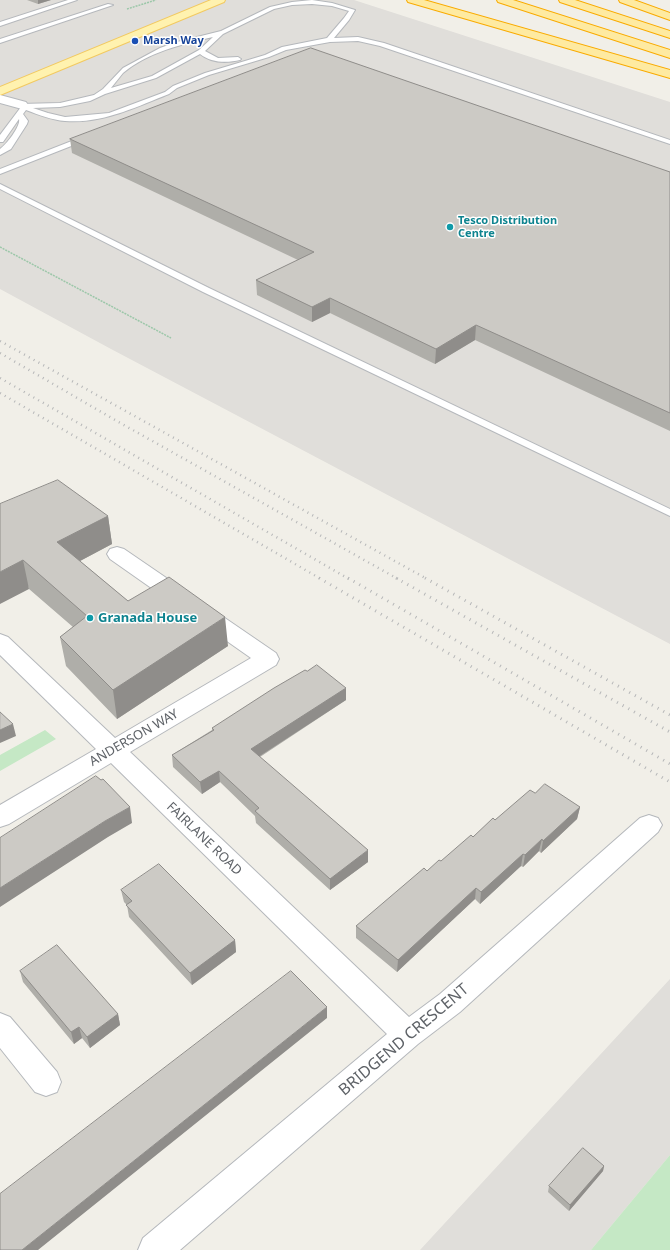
<!DOCTYPE html>
<html>
<head>
<meta charset="utf-8">
<style>
	body { margin:0 }
	canvas { display:block; background:#f1efe8 }
</style>
</head>
<body>
<canvas width="670" height="1250"></canvas>
<script>
const g = document.querySelector('canvas').getContext('2d');
g.lineJoin = 'round';
function fill(path, color) {
  g.fillStyle = color;
  g.fill(path, 'evenodd');
}
function strokePath(path, color, width, dash) {
  g.strokeStyle = color;
  g.lineWidth = width;
  g.lineCap = dash ? 'butt' : 'round';
  g.setLineDash(dash || []);
  g.stroke(path);
}
function drawText(font, color, halo, rows, align = 'center') {
  g.font = font + ' "Noto Sans",sans-serif';
  g.lineWidth = 3;
  g.setLineDash([]);
  g.textBaseline = 'middle';
  g.strokeStyle = halo;
  g.fillStyle = color;
  for (const [text, x, y, turn = 0] of rows) {
    g.save();
    g.translate(x, y);
    g.rotate((+turn || 0) * Math.PI / 180);
    g.textAlign = isNaN(turn) ? turn : align;
    if (halo) g.strokeText(text, 0, 0);
    g.fillText(text, 0, 0);
    g.restore();
  }
}
fill(new Path2D(`
	M 0,0 L 354,0 L 670,102 L 670,644 L 111,349 L 0,289 Z
	M 670,979 L 670,1155 L 591,1250 L 420,1250 Z`), '#e0deda');
fill(new Path2D(`
	M 45,730 L 56,739 L 0,771 L 0,755 Z
	M 670,1155 L 670,1250 L 591,1250 Z`), '#c5e8c5');
const service = new Path2D(`
	M 68,0 L 77,0 L 0,26 L 0,22 Z
	M 312,0 L 332,3 L 355,10 L 349,20 L 334,38 L 358,37 L 384,43 L 670,140 L 670,144 L 380,46 L 358,41 L 330,42 L 286,50 L 269,57 L 209,75 L 177,88 L 169,94 C 136,107 102,124 65,121 C 52,120 39,115 26,110 L 23,114 L 28,121 L 27,124 L 11,149 L 0,155 L 0,149 C 6,145 21,126 19,119 L 3,142 L 0,142 L 0,135 L 21,107 L 19,105 L 20,104 L 60,103 L 94,95 L 103,89 L 123,68 L 160,48 L 177,42 L 221,31 L 270,7 L 292,2 ZM 312,4 L 332,6 L 349,11 L 344,18 L 327,38 L 282,47 L 265,55 L 205,73 L 173,86 L 165,92 L 109,113 L 65,117 L 48,113 L 33,108 L 60,107 L 90,101 L 105,94 L 156,78 L 200,54 C 211,63 227,63 240,60 L 241,59 L 238,57 L 218,58 L 205,51 L 223,34 L 274,9 L 292,5 ZM 213,37 L 199,50 L 152,76 L 111,88 C 115,83 119,78 123,73 C 148,52 183,44 213,37 Z
	M 108,4 L 113,5 L 0,43 L 0,39 Z
	M 82,137 L 85,137 L 89,139 L 0,174 L 0,169 Z
	M 0,184 L 209,288 L 670,509 L 670,516 L 203,292 L 0,189 Z`);
const minor = new Path2D(`
	M 0,95 L 26,102 L 28,105 L 26,108 L 22,109 L 0,103 Z
	M 117,547 L 124,549 L 276,653 L 279,659 L 276,665 L 130,752 L 409,1017 L 440,994 L 640,818 L 649,815 L 658,818 L 662,825 L 658,832 L 460,1012 L 418,1044 L 180,1250 L 138,1250 L 143,1238 L 387,1034 L 111,763 L 9,824 L 0,827 L 0,805 L 96,749 L 0,655 L 0,634 L 8,637 L 115,738 L 251,658 L 110,559 L 107,554 L 110,549 Z
	M 0,1013 L 10,1017 L 57,1072 L 61,1082 L 57,1092 L 46,1096 L 35,1092 L 0,1048 Z`);
const primary = new Path2D(`
	M 211,0 L 225,0 L 224,2 L 0,95 L 0,87 Z`);
const trunk = new Path2D(`
	M 407,0 L 424,0 L 670,70 L 670,78 L 408,2 Z
	M 497,0 L 513,0 L 670,50 L 670,58 L 498,2 Z
	M 559,0 L 575,0 L 670,31 L 670,38 L 560,2 Z
	M 619,0 L 634,0 L 670,13 L 670,20 L 620,2 Z`);
strokePath(service, '#b5b8bc', 2);
strokePath(minor, '#b5b8bc', 2);
strokePath(primary, '#f2c960', 2);
strokePath(trunk, '#f9ab00', 2);
strokePath(new Path2D(`
	M 127,9 L 156,0
	M 0,247 L 171,338`), '#9cc7a9', 1.5, [2, 1]);
fill(service, '#fff');
fill(minor, '#fff');
fill(primary, '#fff2af');
fill(trunk, '#feeaa1');
strokePath(new Path2D(`
	M 0,341 L 427,579
	M 0,353 L 115,420 L 398,579
	M 0,378 L 349,579
	M 0,393 L 321,579`), '#b6b7b8', 2.5, [1, 4.5]);
strokePath(new Path2D(`
	M 319,578 L 670,782
	M 348,578 L 670,764
	M 396,578 L 670,732
	M 425,578 L 670,715`), '#b6b7b8', 3, [1, 5.5]);
fill(new Path2D(`
	M 27,0 L 51,0 L 38,4 Z
	M 70,139 L 670,172 L 670,431 L 475,340 L 435,364 L 330,313 L 312,322 L 257,295 L 256,280 L 298,260 L 72,153 Z
	M 0,504 L 108,516 L 112,544 L 80,561 L 128,601 L 228,646 L 117,719 L 66,666 L 60,637 L 73,627 L 29,589 Z
	M 346,688 L 346,700 L 260,757 L 368,862 L 330,890 L 256,823 L 255,816 L 220,782 L 202,794 L 173,767 L 172,755 L 212,730 L 212,728 Z
	M 535,793 L 580,807 L 577,819 L 541,853 L 539,851 L 523,867 L 521,866 L 480,904 L 475,899 L 397,972 L 356,938 L 356,926 L 427,871 L 441,861 L 473,837 L 495,820 Z
	M 121,890 L 235,940 L 236,952 L 192,985 L 129,917 L 127,905 L 124,902 Z
	M 20,971 L 118,1014 L 120,1025 L 90,1048 L 82,1038 L 74,1044 L 23,982 Z
	M 604,1166 L 603,1171 L 569,1211 L 548,1192 L 549,1186 Z`), '#afaea9');
fill(new Path2D(`
	M 38,0 L 51,0 L 38,4 Z
	M 330,298 L 330,313 L 312,322 L 312,307 Z
	M 476,325 L 475,340 L 435,364 L 436,349 Z
	M 108,516 L 112,544 L 63,570 L 57,542 Z
	M 23,560 L 29,589 L 0,604 L 0,572 Z
	M 225,617 L 228,646 L 117,719 L 113,690 Z
	M 346,688 L 346,700 L 252,761 L 251,749 Z
	M 13,724 L 16,736 L 0,743 L 0,730 Z
	M 219,771 L 220,782 L 202,794 L 200,782 Z
	M 130,807 L 132,823 L 108,837 L 0,907 L 0,888 L 105,821 Z
	M 580,807 L 577,819 L 541,853 L 543,841 Z
	M 542,839 L 539,851 L 523,867 L 525,855 Z
	M 368,850 L 368,862 L 330,890 L 330,879 Z
	M 523,854 L 521,866 L 480,904 L 481,892 Z
	M 476,888 L 475,899 L 397,972 L 398,960 Z
	M 235,940 L 236,952 L 192,985 L 190,973 Z
	M 327,1007 L 327,1018 L 38,1250 L 22,1250 Z
	M 118,1014 L 120,1025 L 90,1048 L 87,1037 Z
	M 79,1027 L 82,1038 L 74,1044 L 71,1032 Z
	M 604,1166 L 603,1171 L 569,1211 L 570,1205 Z`), '#8f8d8a');
const building = new Path2D(`
	M 311,48 L 670,172 L 670,413 L 476,325 L 436,349 L 330,298 L 312,307 L 256,280 L 314,252 L 70,139 Z
	M 58,480 L 108,516 L 57,542 L 128,601 L 169,577 L 225,617 L 113,690 L 60,637 L 87,616 L 23,560 L 0,572 L 0,504 Z
	M 317,665 L 346,688 L 251,749 L 368,850 L 330,879 L 255,811 L 259,808 L 219,771 L 200,782 L 172,755 L 214,730 L 212,728 L 274,688 L 305,670 L 307,671 Z
	M 0,712 L 13,724 L 0,730 Z
	M 96,776 L 101,780 L 103,779 L 130,807 L 105,821 L 0,888 L 0,838 Z
	M 545,784 L 580,807 L 543,841 L 542,839 L 525,855 L 523,854 L 481,892 L 476,888 L 398,960 L 356,926 L 424,868 L 427,871 L 439,860 L 441,861 L 471,835 L 473,837 L 493,818 L 495,820 L 530,790 L 535,793 Z
	M 159,864 L 235,940 L 190,973 L 126,905 L 132,901 L 121,890 Z
	M 57,945 L 118,1014 L 87,1037 L 79,1027 L 71,1032 L 20,971 Z
	M 291,971 L 327,1007 L 22,1250 L 0,1250 L 0,1194 Z
	M 583,1148 L 604,1166 L 570,1205 L 549,1186 Z`);
fill(building, '#cccac5');
strokePath(building, '#8f8d8a', 1);
for (const [x, y, r, color] of [
	[135,41,4,"#1a4fb4"],
	[450,227,4,"#0f9aa8"],
	[90,618,4,"#0f9aa8"]
]) {
  const dot = new Path2D();
  dot.arc(x, y, r, 0, 2 * Math.PI);
  g.fillStyle = color;
  g.fill(dot);
  strokePath(dot, '#fff', 1.5);
}
drawText('bold 11px', '#164399', '#fff', [
	["Marsh Way",143,41]
], 'left');
drawText('bold 11px', '#0d838f', '#fff', [
	["Tesco Distribution",458,221],
	["Centre",458,234]
], 'left');
drawText('bold 13px', '#0d838f', '#fff', [
	["Granada House",98,618]
], 'left');
drawText('13px', '#5f6368', '#fff', [
	["ANDERSON WAY",134,738,-30],
	["FAIRLANE ROAD",204,839,44]
]);
drawText('16px', '#5f6368', '#fff', [
	["BRIDGEND CRESCENT",404,1040,-40]
]);
</script>
</body>
</html>
